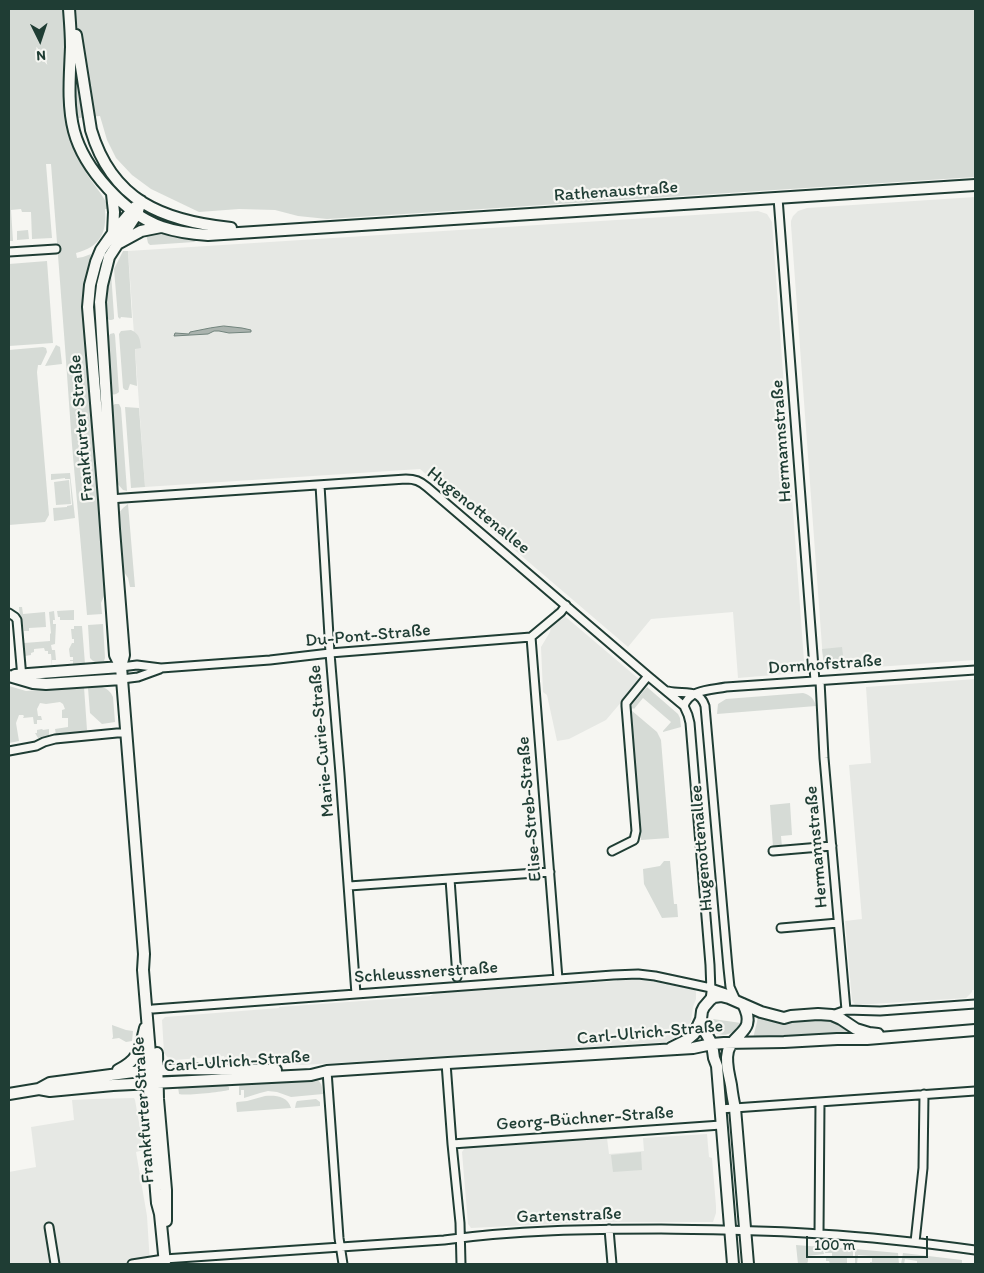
<!DOCTYPE html>
<html>
<head>
<meta charset="utf-8">
<style>
	body { margin:0 }
	#map { position:relative; width:984px; height:1273px; overflow:hidden; background:#f6f6f2; font-family:Itim,sans-serif }
	canvas { display:block }
	.frame { position:absolute; inset:0; border:10px solid #1f3d34; pointer-events:none }
	.north { position:absolute; left:15px; top:15px; width:50px; height:50px; -webkit-text-stroke:4px #f6f6f2; paint-order:stroke; rotate:176deg; font-size:14px; font-weight:700; line-height:20px; text-align:center; color:#1f3d34 }
	.north::after { content:''; display:block; margin:auto; width:18px; height:22px; background:#1f3d34; clip-path:polygon(50% 0,100% 100%,50% 72%,0 100%) }
	.scale { position:absolute; left:806px; top:1236px; width:122px; height:22px; box-sizing:border-box; border:2px solid #1f3d34; border-top:0; padding-left:6px; font-size:15px; line-height:18px; white-space:nowrap; color:#1f3d34; -webkit-text-stroke:4px #f6f6f2; paint-order:stroke }
</style>
</head>
<body>
<div id="map">
<canvas width="984" height="1273"></canvas>
<div class="frame"></div>
<div class="north">N</div>
<div class="scale">100 m</div>
</div>
<script>
const g = document.querySelector('canvas').getContext('2d');
g.lineJoin = 'round';
function fill(path, color) {
  g.fillStyle = color;
  g.fill(path, 'evenodd');
}
function strokePath(path, color, width, dash) {
  g.strokeStyle = color;
  g.lineWidth = width;
  g.lineCap = dash ? 'butt' : 'round';
  g.setLineDash(dash || []);
  g.stroke(path);
}
function drawText(font, color, halo, rows, align = 'center') {
  g.font = font + ' Itim,sans-serif';
  g.lineWidth = 4.5;
  g.setLineDash([]);
  g.textBaseline = 'middle';
  g.strokeStyle = halo;
  g.fillStyle = color;
  for (const [text, x, y, turn = 0] of rows) {
    g.save();
    g.translate(x, y);
    g.rotate((+turn || 0) * Math.PI / 180);
    g.textAlign = isNaN(turn) ? turn : align;
    if (halo) g.strokeText(text, 0, 0);
    g.fillText(text, 0, 0);
    g.restore();
  }
}
fill(new Path2D(`
	M 975,197 L 975,660 L 834,670 L 830,669 L 824,664 L 823,660 L 791,225 L 791,221 L 793,216 L 798,211 L 807,208 Z
	M 758,211 L 767,214 L 772,222 L 804,661 L 803,668 L 797,673 L 738,678 L 733,612 L 651,619 L 628,647 L 420,469 L 145,487 L 128,251 Z
	M 554,607 L 640,680 L 606,720 L 569,739 L 557,741 L 547,695 L 543,692 L 541,647 L 550,632 Z
	M 975,679 L 975,990 L 972,990 L 972,992 L 966,998 L 856,1005 L 853,1002 L 852,1000 L 845,921 L 862,919 L 849,765 L 871,763 L 866,687 Z
	M 637,978 L 656,980 L 695,988 L 696,993 L 696,999 L 693,1007 L 691,1021 L 686,1030 L 688,1031 L 682,1036 L 665,1042 L 303,1065 L 284,1064 L 283,1057 L 225,1061 L 224,1056 L 175,1060 L 168,1058 L 164,1053 L 162,1020 L 165,1017 L 279,1008 L 279,1007 L 430,996 L 435,993 L 617,981 L 617,979 Z
	M 134,1098 L 135,1100 L 144,1150 L 136,1152 L 147,1216 L 150,1264 L 9,1264 L 9,1172 L 36,1167 L 31,1127 L 74,1120 L 72,1100 L 93,1099 Z
	M 707,1134 L 709,1157 L 712,1158 L 716,1206 L 716,1213 L 713,1222 L 590,1222 L 471,1228 L 468,1224 L 462,1152 L 465,1148 L 607,1138 L 609,1154 L 644,1151 L 643,1138 Z`), '#e6e8e4');
fill(new Path2D(`
	M 9,9 L 975,9 L 975,177 L 327,219 L 298,216 L 275,210 L 239,209 L 199,212 L 151,189 L 132,175 L 116,158 L 107,140 L 100,116 L 69,119 C 72,137 75,153 84,169 C 91,183 104,194 109,209 L 105,209 C 107,233 100,247 76,253 L 77,258 L 83,257 L 91,254 L 84,287 L 82,309 L 106,575 L 104,596 L 101,603 L 102,614 L 87,615 L 72,445 L 65,347 L 51,164 L 46,164 L 52,238 L 32,239 L 31,212 L 22,212 L 21,209 L 11,210 L 13,241 L 9,241 Z
	M 28,230 L 29,239 L 17,240 L 17,231 Z
	M 154,233 L 164,233 L 196,238 L 196,241 L 194,242 L 150,245 L 148,243 L 146,234 Z
	M 123,251 L 128,251 L 132,318 L 121,317 L 120,319 L 118,317 L 114,269 Z
	M 47,261 L 53,343 L 9,346 L 9,264 Z
	M 109,272 L 111,272 L 114,316 L 114,319 C 111,321 109,320 106,318 L 103,301 Z
	M 131,330 C 140,334 140,340 141,348 L 135,349 L 137,386 L 130,384 L 128,390 L 125,390 L 123,388 L 119,334 L 121,331 Z
	M 114,333 L 115,335 L 119,392 C 116,395 113,395 109,393 L 107,339 L 110,334 Z
	M 56,345 L 60,347 L 62,364 L 45,366 Z
	M 43,347 L 46,348 L 47,352 L 41,365 L 38,365 L 37,372 L 49,515 L 45,522 L 9,525 L 9,350 Z
	M 115,404 L 119,404 L 121,408 L 127,491 L 123,490 L 116,482 L 110,407 Z
	M 125,407 L 139,408 L 145,487 L 131,488 Z
	M 70,473 L 75,518 L 54,521 L 53,508 L 67,507 L 67,506 L 72,505 L 70,479 L 65,479 L 65,478 L 51,480 L 51,474 Z
	M 69,480 L 71,504 L 56,505 L 54,482 Z
	M 128,504 L 135,587 L 130,587 L 128,578 L 122,569 L 118,514 L 123,508 Z
	M 19,607 L 22,607 L 23,614 L 45,612 L 46,627 L 29,628 L 29,631 L 24,631 C 23,622 19,615 19,607 Z
	M 74,610 L 74,620 L 60,620 L 60,617 L 58,617 L 57,611 Z
	M 54,611 L 55,620 L 53,620 L 53,624 L 56,624 L 55,644 L 51,645 L 52,650 L 55,650 L 56,660 L 52,660 L 52,665 L 56,666 L 52,667 L 51,654 L 48,654 L 48,651 L 45,651 L 44,648 L 34,649 L 34,652 L 31,653 L 31,655 L 25,656 L 24,643 L 50,641 L 50,634 L 51,633 L 49,612 Z
	M 103,624 L 105,658 L 104,661 L 97,663 L 93,661 L 90,658 L 88,625 Z
	M 74,626 L 82,626 L 85,664 L 73,665 L 73,661 L 70,661 L 70,660 L 73,660 L 73,657 L 70,657 L 69,649 L 72,643 L 74,643 L 74,639 L 72,639 L 71,629 L 74,629 Z
	M 842,647 L 844,663 L 851,663 L 851,669 C 839,670 833,673 824,664 L 822,649 Z
	M 103,671 L 103,677 L 40,681 L 40,676 Z
	M 9,686 L 26,691 L 84,687 L 87,730 L 56,735 L 55,729 L 68,727 L 68,718 L 62,718 L 62,710 L 65,709 L 63,704 L 60,702 L 46,704 L 40,703 L 37,709 L 38,716 L 41,716 L 42,720 L 37,720 L 37,724 L 34,724 L 33,717 L 23,718 L 24,716 L 23,715 L 19,715 L 16,723 L 19,741 L 9,743 Z
	M 89,686 C 100,686 108,686 113,697 L 115,722 L 102,724 L 90,713 L 88,688 Z
	M 647,687 L 678,714 L 680,718 L 681,727 L 663,732 L 663,731 L 671,722 L 643,698 L 634,709 L 633,708 L 631,710 L 657,732 L 661,740 L 669,838 L 641,840 L 630,707 Z
	M 803,693 C 810,695 814,698 816,706 L 717,714 L 718,704 L 726,699 Z
	M 42,729 L 43,730 L 49,729 L 49,736 L 38,738 L 35,733 L 37,733 L 37,730 Z
	M 790,803 L 792,835 L 781,836 L 782,847 L 773,847 L 770,805 Z
	M 664,861 L 670,861 L 674,904 L 677,904 L 678,917 L 662,918 L 644,884 L 643,869 L 660,866 Z
	M 758,1013 L 834,1020 L 838,1022 L 852,1033 L 852,1034 L 783,1038 L 753,1038 L 757,1022 Z
	M 706,1018 L 741,1023 C 732,1040 709,1039 706,1018 Z
	M 112,1025 L 126,1030 L 133,1031 L 132,1041 L 126,1042 L 119,1038 L 112,1039 L 113,1037 Z
	M 314,1079 C 322,1081 322,1086 323,1094 L 291,1097 L 277,1092 L 268,1091 L 260,1093 L 244,1098 L 244,1090 L 241,1090 L 241,1095 L 239,1095 L 239,1087 L 241,1083 Z
	M 224,1084 L 229,1087 L 229,1090 C 220,1092 186,1096 179,1094 L 178,1087 Z
	M 265,1096 C 275,1095 288,1096 291,1108 L 237,1112 L 236,1103 L 237,1102 L 247,1101 Z
	M 316,1099 L 320,1102 L 320,1106 L 295,1108 L 296,1103 L 297,1101 Z
	M 641,1152 L 642,1170 L 613,1172 L 611,1155 Z
	M 796,1245 L 822,1247 L 824,1254 L 808,1256 L 808,1261 L 807,1264 L 798,1264 Z
	M 826,1247 L 853,1249 L 853,1256 L 847,1256 L 847,1263 L 853,1264 L 830,1264 L 829,1261 L 826,1261 L 826,1258 L 832,1257 L 832,1253 L 825,1253 Z
	M 855,1249 L 898,1253 L 899,1264 L 870,1264 L 870,1262 L 872,1262 L 872,1258 L 870,1257 L 870,1256 L 858,1255 L 857,1264 L 855,1264 Z
	M 903,1253 L 962,1260 L 962,1264 L 917,1264 L 917,1261 L 905,1259 L 904,1264 L 901,1264 Z`), '#d6dbd6');
const water = new Path2D(`
	M 224,326 L 242,328 L 251,330 L 251,332 L 229,333 L 219,331 L 214,331 L 208,334 L 174,336 L 175,333 L 189,334 L 190,332 L 210,328 Z`);
fill(water, '#aab3ae');
strokePath(water, '#72847d', 1);
const street = new Path2D(`
	M 778,198 L 815,681
	M 9,252 L 56,249
	M 320,485 L 330,653 L 340,774 L 356,994
	M 109,499 L 406,479 C 415,479 420,481 427,487 L 648,676 L 684,706 L 688,715 L 690,723 L 710,965 L 711,992 L 710,1000
	M 9,613 L 15,617 L 17,620 L 22,678
	M 531,637 L 558,979
	M 121,667 L 137,665 L 161,668 L 270,660 L 330,653 L 531,637 L 561,612 L 566,605
	M 122,679 L 138,677 L 160,669
	M 820,681 L 824,758 L 846,1010
	M 668,691 C 683,695 699,687 705,706 L 728,968 L 730,987 L 735,998
	M 684,706 C 690,689 711,690 726,687 L 975,670
	M 9,751 L 36,746 L 44,742 L 55,739 L 117,733 L 127,733
	M 612,851 L 634,840 L 636,831 L 626,706 L 626,703 L 648,676
	M 773,851 L 832,846
	M 450,879 L 457,977
	M 349,886 L 550,872
	M 781,928 L 838,923
	M 153,1009 L 613,975 L 638,974 L 655,976 L 711,988 L 729,994
	M 832,1015 L 846,1010 L 880,1011 L 975,1004
	M 446,1063 L 452,1144 L 460,1223 L 461,1264
	M 327,1071 L 339,1238 L 343,1264
	M 720,1109 L 975,1091
	M 452,1144 L 721,1125
	M 49,1227 L 55,1264
	M 609,1229 L 612,1264
	M 819,1234 L 820,1102
	M 915,1242 L 923,1168 L 924,1094
	M 132,1264 L 164,1259 L 223,1255 L 444,1240 C 516,1230 589,1229 661,1229 C 714,1230 767,1230 820,1234 C 872,1237 924,1243 975,1250`);
const secondary = new Path2D(`
	M 69,9 C 70,22 71,34 71,47 C 70,75 67,104 74,131 C 84,169 125,214 162,227 C 177,232 193,234 208,235 L 975,185
	M 76,35 L 91,130 C 112,201 163,221 231,228
	M 112,194 L 114,212 L 113,233
	M 141,201 L 137,214 L 133,220 L 109,257 L 102,285 L 100,302 L 114,529 L 124,655 L 121,667 L 122,679 L 144,954 L 143,970 L 150,1054 L 149,1099 L 156,1191 L 157,1203 L 160,1214 L 165,1264
	M 119,243 L 141,231 L 161,227
	M 121,667 L 115,655 L 104,499 L 88,307 L 90,285 L 96,262 L 101,250 L 113,233 L 135,207
	M 15,675 L 121,667
	M 9,676 L 33,683 L 46,684 L 122,679
	M 743,1004 C 758,1033 733,1032 728,1051 C 725,1062 729,1074 731,1085 C 732,1093 733,1100 735,1108 L 748,1264
	M 671,1048 L 687,1040 L 694,1034 L 701,1019
	M 157,1053 L 158,1099 L 166,1190 L 166,1221
	M 118,1070 C 139,1060 140,1049 145,1028
	M 39,1089 L 50,1083 L 141,1071 L 193,1069 L 276,1070
	M 9,1094 L 39,1089 L 50,1091 L 113,1085 L 311,1075 L 327,1071 L 448,1063 L 693,1048 L 712,1044 L 724,1043 L 784,1042 L 837,1039 L 867,1039 L 975,1030
	M 733,1264 L 717,1066 L 714,1058 L 712,1044 L 703,1028 L 701,1019 L 702,1011 L 704,1007 L 710,1000 L 714,997 L 721,996 L 729,998 L 761,1012 L 784,1018 L 791,1016 L 818,1014 L 832,1015 L 841,1019 L 856,1029 L 869,1033 L 878,1034`);
strokePath(street, '#1f3d34', 11);
strokePath(secondary, '#1f3d34', 14);
strokePath(street, '#f6f6f2', 7);
strokePath(secondary, '#f6f6f2', 10);
drawText('18px', '#1f3d34', '#f6f6f2', [
	["Rathenaustraße",616,192,-4],
	["Frankfurter Straße",82,428,-95],
	["Hermannstraße",782,441,-94],
	["Hugenottenallee",478,511,39],
	["Du-Pont-Straße",368,636,-5],
	["Dornhofstraße",825,665,-4],
	["Marie-Curie-Straße",322,741,-95],
	["Elise-Streb-Straße",530,809,-95],
	["Hermannstraße",817,847,-95],
	["Hugenottenallee",702,848,-95],
	["Schleussnerstraße",426,973,-4],
	["Carl-Ulrich-Straße",650,1033,-5],
	["Carl-Ulrich-Straße",237,1062,-4],
	["Frankfurter Straße",144,1110,-94],
	["Georg-Büchner-Straße",585,1119,-4],
	["Gartenstraße",569,1216,-2]
]);
</script>
</body>
</html>
